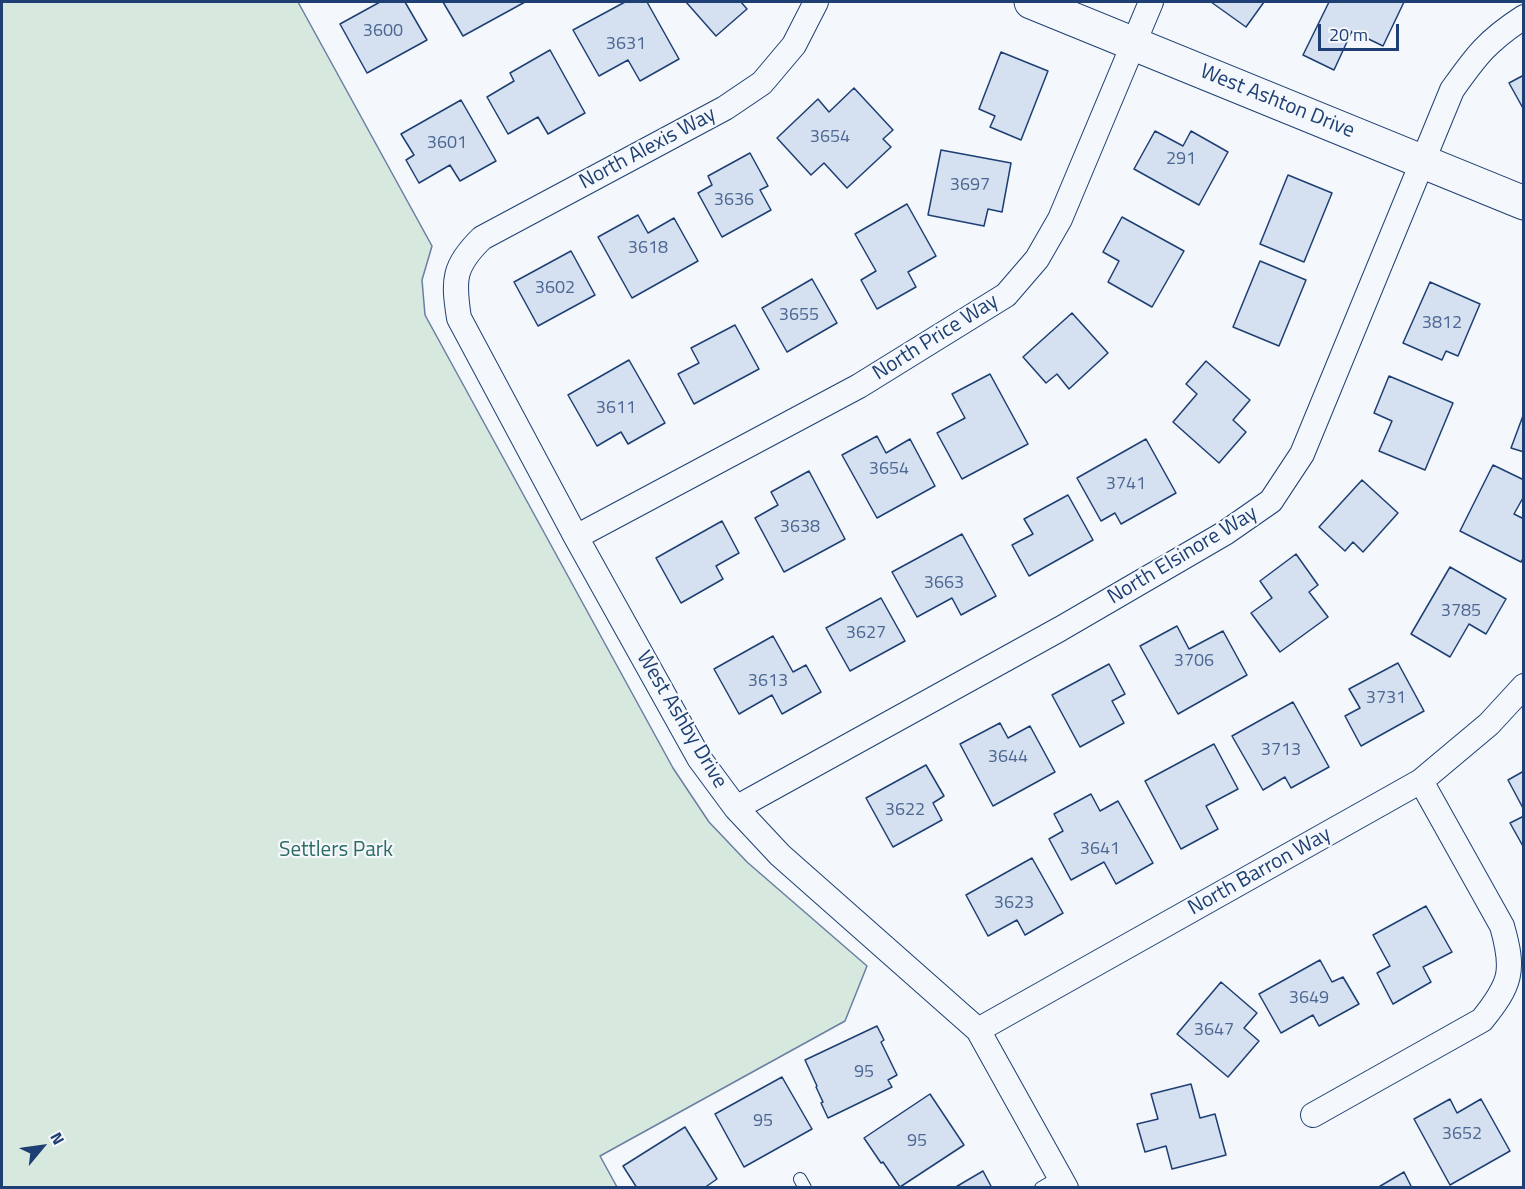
<!DOCTYPE html>
<html>
<head>
<meta charset="utf-8">
<style>
	body { margin:0 }
	#map { position:relative; width:1525px; height:1189px; overflow:hidden; background:#f4f7fb; font-family:"Titillium Web",sans-serif }
	canvas { display:block }
	.frame { position:absolute; inset:0; border:3px solid #1d3f73; pointer-events:none }
	.north { position:absolute; left:12px; top:1117px; width:60px; height:60px; -webkit-text-stroke:4px #f4f7fb; paint-order:stroke; rotate:61deg; font-size:16px; font-weight:700; line-height:24px; text-align:center; color:#1d3f73 }
	.north::after { content:''; display:block; margin:auto; width:21px; height:27px; background:#1d3f73; clip-path:polygon(50% 0,100% 100%,50% 72%,0 100%) }
	.scale { position:absolute; left:1318px; top:24px; width:81px; height:27px; box-sizing:border-box; border:3px solid #1d3f73; border-top:0; padding-left:8px; font-size:18px; line-height:21px; white-space:nowrap; color:#1d3f73; -webkit-text-stroke:4px #f4f7fb; paint-order:stroke }
</style>
</head>
<body>
<div id="map">
<canvas width="1525" height="1189"></canvas>
<div class="frame"></div>
<div class="north">N</div>
<div class="scale">20 m</div>
</div>
<script>
const g = document.querySelector('canvas').getContext('2d');
g.lineJoin = 'round';
function fill(path, color) {
  g.fillStyle = color;
  g.fill(path, 'evenodd');
}
function strokePath(path, color, width, dash) {
  g.strokeStyle = color;
  g.lineWidth = width;
  g.lineCap = dash ? 'butt' : 'round';
  g.setLineDash(dash || []);
  g.stroke(path);
}
function drawText(font, color, halo, rows, align = 'center') {
  g.font = font + ' "Titillium Web",sans-serif';
  g.lineWidth = 4.5;
  g.setLineDash([]);
  g.textBaseline = 'middle';
  g.strokeStyle = halo;
  g.fillStyle = color;
  for (const [text, x, y, turn = 0] of rows) {
    g.save();
    g.translate(x, y);
    g.rotate((+turn || 0) * Math.PI / 180);
    g.textAlign = isNaN(turn) ? turn : align;
    if (halo) g.strokeText(text, 0, 0);
    g.fillText(text, 0, 0);
    g.restore();
  }
}
const green = new Path2D(`
	M 2,2 L 298,2 L 432,246 L 422,280 L 425,315 L 673,768 L 709,822 L 747,862 L 867,966 L 845,1021 L 600,1156 L 617,1187 L 2,1187 Z`);
fill(green, '#d7e8df');
strokePath(green, '#687fa3', 1.5);
const building = new Path2D(`
	M 380,2 L 405,2 L 427,40 L 367,73 L 340,24 Z
	M 443,2 L 525,2 L 463,36 Z
	M 625,2 L 647,2 L 679,59 L 640,81 L 628,60 L 599,76 L 573,30 Z
	M 686,2 L 741,2 L 747,9 L 716,36 Z
	M 1211,2 L 1264,2 L 1246,27 Z
	M 1329,2 L 1404,2 L 1383,46 L 1352,31 L 1334,70 L 1303,55 Z
	M 550,50 L 585,113 L 548,134 L 538,117 L 508,134 L 487,97 L 514,81 L 510,73 Z
	M 1001,52 L 1048,71 L 1021,140 L 990,127 L 995,116 L 979,109 Z
	M 1524,75 L 1524,110 L 1509,83 Z
	M 854,88 L 893,130 L 883,139 L 891,147 L 847,188 L 824,163 L 811,175 L 777,138 L 818,99 L 829,112 Z
	M 461,100 L 496,161 L 460,181 L 450,165 L 419,183 L 406,160 L 414,155 L 401,134 Z
	M 1155,131 L 1183,146 L 1191,131 L 1228,152 L 1199,205 L 1134,169 Z
	M 941,150 L 1011,163 L 1002,212 L 988,209 L 984,226 L 928,215 Z
	M 750,153 L 768,186 L 760,190 L 771,210 L 722,237 L 698,193 L 712,185 L 708,176 Z
	M 1288,175 L 1332,193 L 1304,262 L 1260,244 Z
	M 907,204 L 936,256 L 908,272 L 916,287 L 877,309 L 861,280 L 876,271 L 855,234 Z
	M 638,215 L 648,233 L 674,218 L 698,261 L 632,298 L 598,237 Z
	M 1122,217 L 1184,251 L 1152,307 L 1108,282 L 1119,261 L 1103,252 Z
	M 571,251 L 595,295 L 538,326 L 514,282 Z
	M 1260,261 L 1306,280 L 1279,346 L 1233,327 Z
	M 812,279 L 837,323 L 787,352 L 762,308 Z
	M 1430,282 L 1480,304 L 1458,356 L 1446,351 L 1442,360 L 1403,343 Z
	M 1072,313 L 1108,353 L 1069,389 L 1057,374 L 1046,383 L 1023,357 Z
	M 735,325 L 759,369 L 694,404 L 678,374 L 699,363 L 691,348 Z
	M 629,360 L 665,423 L 628,444 L 621,432 L 597,446 L 568,395 Z
	M 1206,361 L 1250,400 L 1233,420 L 1246,432 L 1219,463 L 1173,422 L 1197,394 L 1186,384 Z
	M 990,374 L 1028,444 L 962,479 L 937,433 L 965,418 L 952,394 Z
	M 1389,376 L 1453,403 L 1425,470 L 1379,451 L 1392,421 L 1374,413 Z
	M 1524,413 L 1524,452 L 1511,448 Z
	M 877,436 L 886,453 L 910,439 L 935,486 L 877,518 L 842,455 Z
	M 1146,439 L 1176,493 L 1121,524 L 1115,513 L 1101,521 L 1077,478 Z
	M 1493,465 L 1524,480 L 1524,496 L 1514,514 L 1524,519 L 1524,557 L 1521,562 L 1460,531 Z
	M 809,471 L 845,539 L 784,572 L 755,518 L 778,505 L 771,492 Z
	M 1362,480 L 1398,513 L 1363,552 L 1353,542 L 1345,551 L 1319,527 Z
	M 1068,495 L 1093,540 L 1029,576 L 1012,545 L 1033,534 L 1024,519 Z
	M 722,521 L 739,553 L 716,566 L 723,579 L 681,603 L 656,558 Z
	M 962,534 L 996,596 L 961,615 L 952,598 L 917,617 L 892,572 Z
	M 1296,554 L 1318,585 L 1309,592 L 1328,617 L 1280,652 L 1251,613 L 1272,598 L 1260,581 Z
	M 1450,567 L 1506,599 L 1486,634 L 1469,624 L 1450,657 L 1411,634 Z
	M 881,598 L 905,641 L 850,671 L 826,628 Z
	M 1177,626 L 1189,649 L 1223,631 L 1247,675 L 1178,714 L 1140,646 Z
	M 773,636 L 793,672 L 806,665 L 821,692 L 782,714 L 772,695 L 739,714 L 714,669 Z
	M 1398,663 L 1424,711 L 1361,746 L 1345,716 L 1360,708 L 1349,689 Z
	M 1109,664 L 1125,694 L 1112,701 L 1124,723 L 1080,747 L 1052,695 Z
	M 1293,702 L 1329,767 L 1291,788 L 1285,777 L 1263,790 L 1232,736 Z
	M 1000,723 L 1008,738 L 1030,726 L 1055,772 L 993,806 L 960,744 Z
	M 1214,744 L 1238,789 L 1206,806 L 1218,829 L 1181,849 L 1145,781 Z
	M 926,765 L 944,796 L 933,803 L 942,820 L 893,847 L 866,798 Z
	M 1524,771 L 1524,810 L 1508,780 Z
	M 1091,794 L 1100,811 L 1118,801 L 1153,863 L 1116,884 L 1104,862 L 1071,880 L 1049,839 L 1063,831 L 1054,814 Z
	M 1524,816 L 1524,848 L 1510,823 Z
	M 1032,858 L 1063,913 L 1025,935 L 1017,920 L 988,936 L 966,895 Z
	M 1426,906 L 1452,952 L 1423,967 L 1431,982 L 1393,1004 L 1377,973 L 1390,966 L 1373,935 Z
	M 1320,960 L 1332,982 L 1343,977 L 1359,1004 L 1319,1026 L 1313,1015 L 1281,1033 L 1259,994 Z
	M 1221,982 L 1257,1013 L 1244,1028 L 1259,1041 L 1228,1077 L 1177,1034 Z
	M 877,1026 L 884,1040 L 881,1042 L 897,1075 L 888,1080 L 892,1087 L 828,1118 L 821,1103 L 823,1102 L 816,1087 L 817,1086 L 805,1060 Z
	M 782,1077 L 812,1129 L 744,1167 L 715,1114 Z
	M 1191,1084 L 1200,1118 L 1215,1114 L 1226,1155 L 1172,1169 L 1166,1146 L 1145,1152 L 1137,1124 L 1158,1119 L 1151,1094 Z
	M 930,1094 L 964,1145 L 900,1187 L 883,1162 L 881,1163 L 864,1138 Z
	M 1450,1099 L 1457,1113 L 1481,1099 L 1510,1151 L 1450,1185 L 1414,1119 Z
	M 685,1127 L 717,1179 L 704,1188 L 637,1188 L 623,1166 Z
	M 983,1171 L 992,1188 L 954,1188 Z
	M 1404,1172 L 1412,1188 L 1377,1188 Z`);
fill(building, '#d5e0f0');
strokePath(building, '#1d3f73', 1.5);
const lane = new Path2D(`
	M 800,1179 L 805,1188
	M 1041,1188 L 1060,1177`);
const street = new Path2D(`
	M 816,2 L 794,45 L 762,83 L 725,108 L 482,238 C 453,266 453,280 459,318 L 576,537 L 699,758 L 736,808 L 780,855 L 978,1030 L 1066,1188
	M 576,537 L 859,386 L 1006,295 L 1037,259 L 1060,219 L 1151,2
	M 736,808 L 1060,629 L 1225,533 L 1271,501 L 1302,454 L 1452,90 C 1476,56 1488,40 1524,17
	M 978,1030 L 1421,781 L 1489,724 L 1524,686
	M 1313,1115 L 1482,1020 C 1511,984 1515,971 1502,926 L 1421,781`);
const secondary = new Path2D(`
	M 1031,2 L 1524,203`);
strokePath(lane, '#1d3f73', 14);
strokePath(street, '#1d3f73', 26);
strokePath(secondary, '#1d3f73', 35);
strokePath(lane, '#f4f7fb', 12);
strokePath(street, '#f4f7fb', 24);
strokePath(secondary, '#f4f7fb', 33);
drawText('18px', '#4b6792', null, [
	["3600",383,32],
	["3631",626,45],
	["3654",830,138],
	["3601",447,144],
	["291",1181,160],
	["3697",970,186],
	["3636",734,201],
	["3618",648,249],
	["3602",555,289],
	["3655",799,316],
	["3812",1442,324],
	["3611",616,409],
	["3654",889,470],
	["3741",1126,485],
	["3638",800,528],
	["3663",944,584],
	["3785",1461,612],
	["3627",866,634],
	["3706",1194,662],
	["3613",768,682],
	["3731",1386,699],
	["3713",1281,751],
	["3644",1008,758],
	["3622",905,811],
	["3641",1100,850],
	["3623",1014,904],
	["3649",1309,999],
	["3647",1214,1031],
	["95",864,1073],
	["95",763,1122],
	["3652",1462,1135],
	["95",917,1142]
]);
drawText('21px', '#1d3f73', '#f4f7fb', [
	["West Ashton Drive",1277,102,22],
	["North Alexis Way",648,149,-28],
	["North Price Way",936,338,-32],
	["North Elsinore Way",1183,556,-31],
	["West Ashby Drive",681,720,59],
	["North Barron Way",1260,872,-29]
]);
drawText('21px', '#2c6c60', '#f4f7fb', [
	["Settlers Park",336,851]
]);
</script>
</body>
</html>
